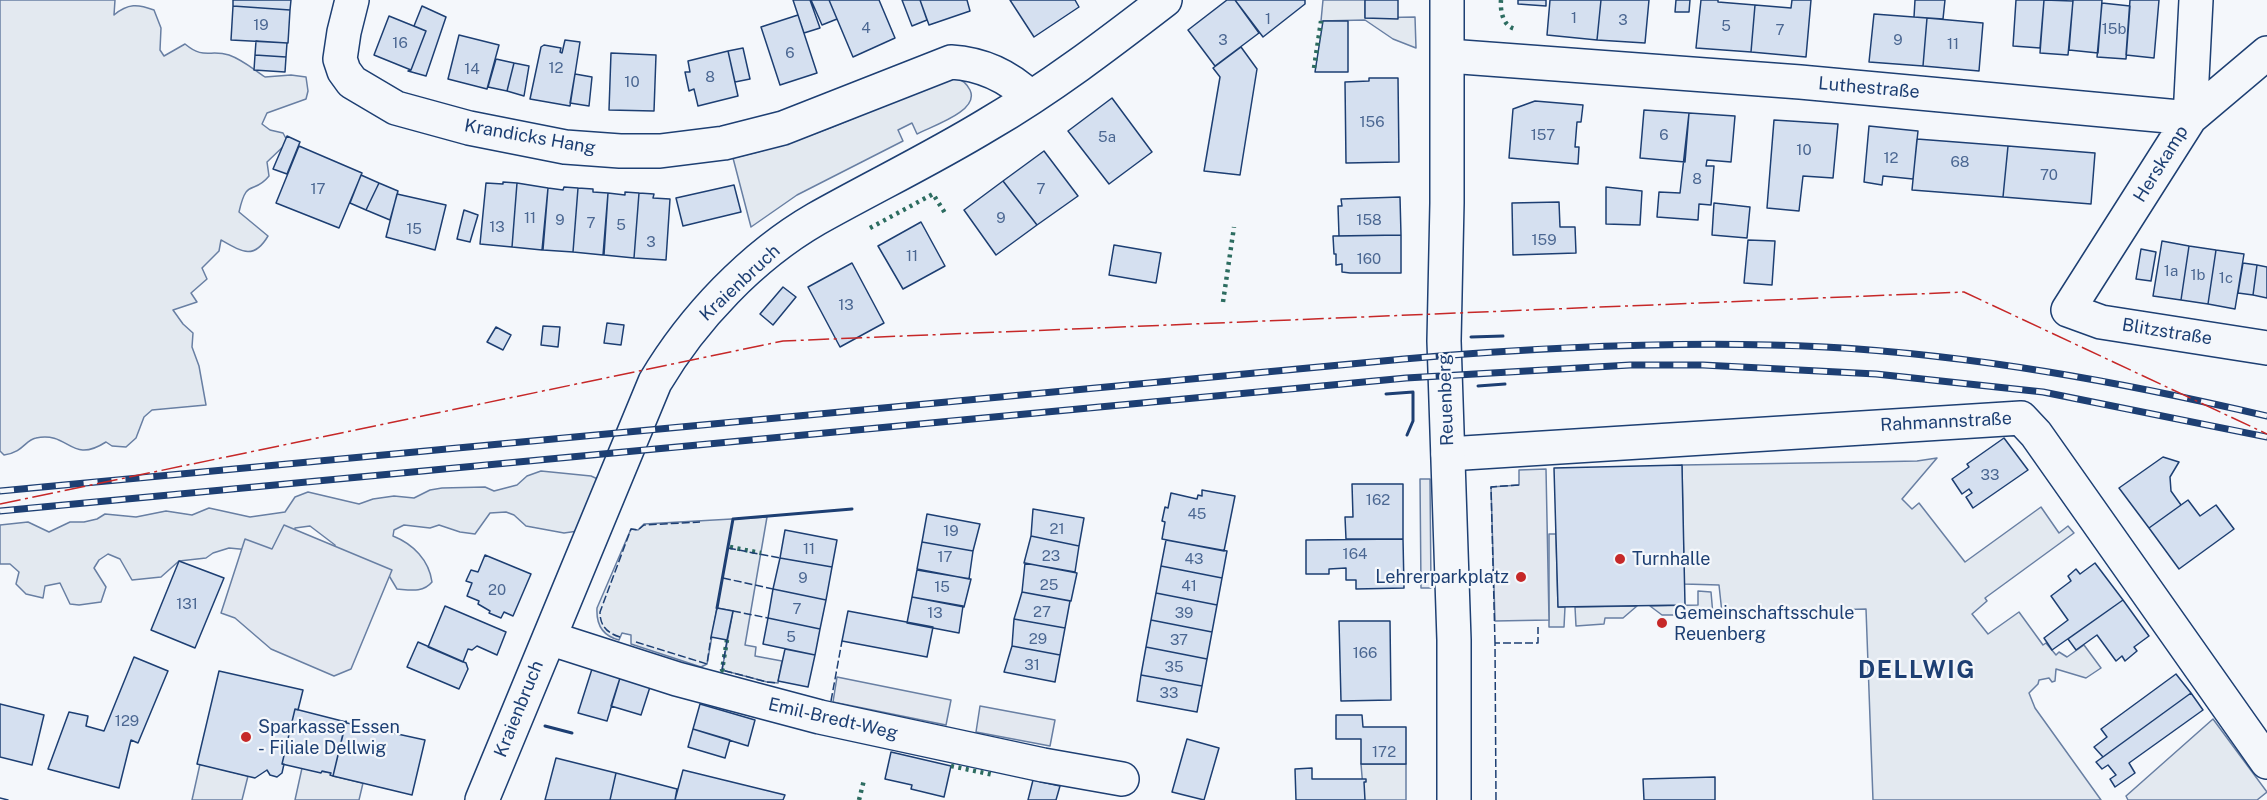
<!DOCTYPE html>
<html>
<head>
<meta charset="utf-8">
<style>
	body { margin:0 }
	canvas { display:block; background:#f4f7fb }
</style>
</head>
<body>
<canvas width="2267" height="800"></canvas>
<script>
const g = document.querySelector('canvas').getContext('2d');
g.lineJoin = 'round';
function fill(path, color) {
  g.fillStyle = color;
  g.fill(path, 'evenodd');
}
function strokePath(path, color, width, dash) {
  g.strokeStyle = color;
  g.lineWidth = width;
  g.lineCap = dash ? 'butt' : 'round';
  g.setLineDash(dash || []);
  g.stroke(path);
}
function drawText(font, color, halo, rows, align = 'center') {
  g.font = font + ' "Public Sans",sans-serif';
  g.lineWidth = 4.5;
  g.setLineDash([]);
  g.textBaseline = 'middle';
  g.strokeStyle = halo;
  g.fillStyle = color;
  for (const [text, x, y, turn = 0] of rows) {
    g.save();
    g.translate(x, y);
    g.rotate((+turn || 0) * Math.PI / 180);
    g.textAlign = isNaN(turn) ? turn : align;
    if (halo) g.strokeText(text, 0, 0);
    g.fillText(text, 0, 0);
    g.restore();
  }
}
const green = new Path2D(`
	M 0,0 L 115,0 L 114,15 C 128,3 138,4 154,10 L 161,28 L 160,50 L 164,56 L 185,44 C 204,60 210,49 229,55 C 243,60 253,69 265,77 L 291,75 L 306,77 L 308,91 L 306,99 L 267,113 L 262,124 L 270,130 L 283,133 L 288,142 L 267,162 L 269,176 C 253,196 247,176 239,212 L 268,236 C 254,260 242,252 221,240 L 219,251 L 202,268 L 207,279 L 191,293 L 197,302 L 173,310 L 183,324 L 193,333 L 192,347 L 199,366 L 206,405 L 152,410 L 144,417 L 136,438 L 126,447 L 112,446 L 106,442 C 70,465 70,431 36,438 C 25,440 24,452 4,455 L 0,451 Z
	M 1323,0 L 1365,0 L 1365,18 L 1415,17 L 1416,48 L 1393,39 L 1365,20 L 1321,21 Z
	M 956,78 C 963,80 967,84 970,90 C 980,111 932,126 917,134 L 912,123 L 898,130 L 903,141 L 797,195 L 751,227 L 733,158 C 806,142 874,110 941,80 Z
	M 1937,458 L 1902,499 L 1912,509 L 1919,503 L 1965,562 L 2041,507 L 2059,533 L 2068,526 L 2074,533 L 1985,598 L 1987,601 L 1972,614 L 1988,634 L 2019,612 L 2043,645 L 2046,643 L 2056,655 L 2059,652 L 2067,657 L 2084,645 L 2101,668 L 2086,678 L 2056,669 L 2055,681 L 2052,682 L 2049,678 L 2039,680 L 2038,684 L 2029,693 L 2035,708 L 2101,800 L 1873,800 L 1866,609 L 1722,613 L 1719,585 L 1684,584 L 1682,465 L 1867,462 L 1917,461 Z
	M 541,471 L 591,476 L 600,480 L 578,531 L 564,533 L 526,526 L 514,515 L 506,512 L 490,513 L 475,534 L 460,532 L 439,525 L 430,528 L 404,525 L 394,530 L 393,536 C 413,544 429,560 432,582 C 423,593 410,590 397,589 L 388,574 L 335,557 L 335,545 L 310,526 L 295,528 L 295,538 L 291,549 L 250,550 L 229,548 L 213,553 L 206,558 L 179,561 L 161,577 L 132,580 L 120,559 L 108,554 L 99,560 L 94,568 L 106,587 L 101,602 L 79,605 L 70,604 L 60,583 L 45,586 L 43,598 L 26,594 L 16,584 L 19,572 L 10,564 L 0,564 L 0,525 L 28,522 L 49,532 L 70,522 L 84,522 L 97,519 L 105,514 L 136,517 L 166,511 L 192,515 L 209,508 L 250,517 L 285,512 L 295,497 L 308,492 L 359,504 L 373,499 L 394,496 L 414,498 L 430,490 L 442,488 L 485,487 L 494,491 L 517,485 L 527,476 Z
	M 767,517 L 745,645 L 756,647 L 755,656 L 782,661 L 778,683 L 767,682 L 722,670 L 733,611 L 717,608 L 707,664 L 701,667 L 631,644 L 631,635 L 622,633 L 619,640 C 603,636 596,625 597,608 L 631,529 L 638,530 L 644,524 Z
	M 1549,534 L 1556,534 L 1558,607 L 1565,607 L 1564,627 L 1549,627 Z
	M 1698,591 L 1711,592 L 1713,615 L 1662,615 L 1650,606 L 1698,605 Z
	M 1637,606 L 1623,618 L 1605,618 L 1604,624 L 1576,626 L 1575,607 Z
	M 2213,719 L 2267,792 L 2257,800 L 2128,800 L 2126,796 Z
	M 200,764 L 248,776 L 242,800 L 192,800 Z
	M 1361,764 L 1406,764 L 1406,800 L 1364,800 Z
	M 302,768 L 331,773 L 333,776 L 363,783 L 359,800 L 295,800 Z`);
fill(green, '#e3e9f0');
strokePath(green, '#687fa3', 1.5);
const parking = new Path2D(`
	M 1546,469 L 1549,620 L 1495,621 L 1491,487 L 1519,485 L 1519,470 Z
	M 1420,479 L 1430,479 L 1431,588 L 1421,588 Z
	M 284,525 L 392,570 L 351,669 L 334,676 L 271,649 L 235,618 L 221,613 L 245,539 L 272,549 Z
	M 837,677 L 951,700 L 946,725 L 833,702 Z
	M 980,706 L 1055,720 L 1050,746 L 976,732 Z`);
fill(parking, '#e3e8f0');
strokePath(parking, '#687fa3', 1.5);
const building = new Path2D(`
	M 233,0 L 291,0 L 290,10 L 233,6 Z
	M 793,0 L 810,0 L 820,28 L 804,33 Z
	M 811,0 L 829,0 L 837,19 L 822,25 Z
	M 829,0 L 879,0 L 895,38 L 853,57 Z
	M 902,0 L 920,0 L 927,20 L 912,26 Z
	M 920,0 L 967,0 L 970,11 L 929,25 Z
	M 1010,0 L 1075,0 L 1079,7 L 1034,37 Z
	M 1227,0 L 1235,0 L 1259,33 L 1215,66 L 1188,30 Z
	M 1235,0 L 1305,0 L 1305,4 L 1263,37 Z
	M 1365,0 L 1398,0 L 1398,19 L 1365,18 Z
	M 1518,0 L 1546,0 L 1546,6 L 1518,4 Z
	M 1550,0 L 1601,0 L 1597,40 L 1547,35 Z
	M 1601,0 L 1649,0 L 1645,43 L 1597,40 Z
	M 1676,0 L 1690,0 L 1689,12 L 1675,12 Z
	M 1701,0 L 1718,0 L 1718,2 L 1755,5 L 1751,52 L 1696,48 Z
	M 1792,0 L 1811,0 L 1806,57 L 1751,52 L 1755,5 L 1791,8 Z
	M 1915,0 L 1945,0 L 1943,19 L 1914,17 Z
	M 2016,0 L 2044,0 L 2040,48 L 2013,46 Z
	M 2044,0 L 2073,1 L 2068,55 L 2040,53 Z
	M 2102,0 L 2098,53 L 2069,50 L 2073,0 Z
	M 2130,0 L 2159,0 L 2154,58 L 2126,55 Z
	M 2102,3 L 2130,6 L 2126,59 L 2097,57 Z
	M 233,6 L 290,10 L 288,43 L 231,40 Z
	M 422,6 L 446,17 L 426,76 L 408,71 L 411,70 L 426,31 L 414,26 Z
	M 1874,14 L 1927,18 L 1923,66 L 1869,62 Z
	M 798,15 L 817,73 L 780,85 L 761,27 Z
	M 389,16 L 426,31 L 411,70 L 374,55 Z
	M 1927,18 L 1983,23 L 1979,71 L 1923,66 Z
	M 1323,21 L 1348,21 L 1348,72 L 1315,72 Z
	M 459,35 L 499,45 L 487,89 L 448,79 Z
	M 565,40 L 580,42 L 570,106 L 530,99 L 541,47 L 544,45 L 561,48 L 560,52 L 562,53 Z
	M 256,41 L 287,43 L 286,57 L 255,55 Z
	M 1241,47 L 1257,69 L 1240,175 L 1204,171 L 1220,77 L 1213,68 Z
	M 743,48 L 750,79 L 735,82 L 728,51 Z
	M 728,51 L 738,96 L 698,106 L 694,89 L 689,91 L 685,72 L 690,72 L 688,61 Z
	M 611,53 L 656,55 L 654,111 L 609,110 Z
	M 255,55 L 286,57 L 285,72 L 254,70 Z
	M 496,59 L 514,63 L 507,91 L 488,87 Z
	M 514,63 L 529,66 L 524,96 L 507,91 Z
	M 575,74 L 592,77 L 589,106 L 570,103 Z
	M 1369,78 L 1398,78 L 1399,162 L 1346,163 L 1345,82 L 1369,81 Z
	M 1112,98 L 1152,152 L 1109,184 L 1068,131 Z
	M 1535,101 L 1583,105 L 1581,122 L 1577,122 L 1575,147 L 1579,147 L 1578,164 L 1509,158 L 1513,109 Z
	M 1644,110 L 1689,113 L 1685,162 L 1640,158 Z
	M 1689,113 L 1735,116 L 1731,162 L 1707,160 L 1706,166 L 1714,166 L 1711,205 L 1699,204 L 1698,220 L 1657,217 L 1659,192 L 1680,193 Z
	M 1774,120 L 1838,124 L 1833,178 L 1803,176 L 1799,211 L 1767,208 Z
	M 1869,126 L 1918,131 L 1913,179 L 1883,176 L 1882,185 L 1864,182 Z
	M 287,136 L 300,142 L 287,174 L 273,169 Z
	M 1917,139 L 2008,146 L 2003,197 L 1912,190 Z
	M 299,146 L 362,173 L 339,228 L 276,203 Z
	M 2008,146 L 2095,153 L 2091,204 L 2003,197 Z
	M 1044,151 L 1078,196 L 1037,225 L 1003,181 Z
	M 361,175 L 379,183 L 366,210 L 350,203 Z
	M 1003,181 L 1037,225 L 996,255 L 964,210 Z
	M 503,182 L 517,183 L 512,247 L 480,244 L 486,183 L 503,184 Z
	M 379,183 L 398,191 L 390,220 L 366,210 Z
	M 517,183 L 548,188 L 542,250 L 512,247 Z
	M 734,185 L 741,212 L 683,226 L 676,198 Z
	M 564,187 L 578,188 L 573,252 L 543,250 L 548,188 L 563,190 Z
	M 1606,187 L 1642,191 L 1640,225 L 1606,224 Z
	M 578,188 L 593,189 L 593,192 L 608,193 L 603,255 L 573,252 Z
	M 625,192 L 639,193 L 634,258 L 604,255 L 608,193 L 625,195 Z
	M 639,193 L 654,194 L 653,198 L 670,199 L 666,260 L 634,258 Z
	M 397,194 L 446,205 L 435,250 L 386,237 Z
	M 1400,197 L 1401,235 L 1339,236 L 1338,206 L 1342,206 L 1341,199 Z
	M 1559,202 L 1560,227 L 1575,227 L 1576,253 L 1513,255 L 1512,203 Z
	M 1714,203 L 1750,207 L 1747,238 L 1712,235 Z
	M 464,210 L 478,215 L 470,242 L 457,239 Z
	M 921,222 L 945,266 L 903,289 L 878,246 Z
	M 1401,235 L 1401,273 L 1350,273 L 1342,272 L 1342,264 L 1336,265 L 1336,254 L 1334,254 L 1333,236 Z
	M 1748,240 L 1775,241 L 1772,285 L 1744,283 Z
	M 2162,241 L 2189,246 L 2181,300 L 2153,296 Z
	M 1114,245 L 1161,253 L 1156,283 L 1109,275 Z
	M 2189,246 L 2216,250 L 2208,304 L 2181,300 Z
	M 2141,249 L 2156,252 L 2151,281 L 2136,279 Z
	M 2216,250 L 2244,254 L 2235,309 L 2208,304 Z
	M 852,263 L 884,323 L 840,347 L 808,287 Z
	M 2243,263 L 2257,265 L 2253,295 L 2238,293 Z
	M 2257,265 L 2267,267 L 2267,298 L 2253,295 Z
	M 783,287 L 796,297 L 773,325 L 760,314 Z
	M 607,323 L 624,325 L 621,345 L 604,343 Z
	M 543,326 L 560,327 L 558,347 L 541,345 Z
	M 496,327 L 511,335 L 503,350 L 487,342 Z
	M 2004,438 L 2028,470 L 1973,508 L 1966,497 L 1972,493 L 1969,489 L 1962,494 L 1952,479 L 1969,467 L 1967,464 Z
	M 2163,457 L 2179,462 L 2170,477 L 2171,491 L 2181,505 L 2149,528 L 2119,488 Z
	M 1682,465 L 1685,605 L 1558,607 L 1554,468 Z
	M 1352,484 L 1403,484 L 1403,539 L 1346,539 L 1345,517 L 1353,517 Z
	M 1202,490 L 1235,496 L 1224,551 L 1162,539 L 1165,522 L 1162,521 L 1165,507 L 1168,508 L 1171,493 L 1197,499 L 1198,495 L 1202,496 Z
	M 2188,500 L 2200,516 L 2216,505 L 2234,529 L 2179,569 L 2149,528 Z
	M 1033,509 L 1084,518 L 1079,546 L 1031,536 Z
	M 927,514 L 980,524 L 973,551 L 922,542 Z
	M 785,530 L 837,540 L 832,567 L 780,558 Z
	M 1031,536 L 1079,546 L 1075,572 L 1024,563 Z
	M 1403,539 L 1404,588 L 1356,589 L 1356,580 L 1346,580 L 1346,568 L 1329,569 L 1329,574 L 1306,574 L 1306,540 Z
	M 1166,540 L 1227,551 L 1222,578 L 1161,566 Z
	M 922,542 L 973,551 L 969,579 L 917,569 Z
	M 485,555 L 531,574 L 513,616 L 504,612 L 501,618 L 489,613 L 490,611 L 478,604 L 479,601 L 467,596 L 472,583 L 466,581 L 471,570 L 478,572 Z
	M 780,558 L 832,567 L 826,600 L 773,589 Z
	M 179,561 L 224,578 L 195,648 L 151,630 Z
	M 1025,563 L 1077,573 L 1071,601 L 1022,592 Z
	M 2095,563 L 2123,600 L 2052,650 L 2044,638 L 2068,620 L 2051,596 L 2071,581 L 2068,576 L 2076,569 L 2080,574 Z
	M 1161,566 L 1222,578 L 1217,605 L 1156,593 Z
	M 917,570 L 971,579 L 964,607 L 912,597 Z
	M 773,589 L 826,600 L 820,629 L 768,618 Z
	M 1022,592 L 1070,601 L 1065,628 L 1014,619 Z
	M 1156,593 L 1217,605 L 1212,632 L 1151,620 Z
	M 912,597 L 963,606 L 959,633 L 907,623 Z
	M 2123,600 L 2149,636 L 2134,647 L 2137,651 L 2125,661 L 2122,656 L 2116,661 L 2097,635 L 2076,650 L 2068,639 Z
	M 445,606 L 506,632 L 497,655 L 477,646 L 472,650 L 468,649 L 463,662 L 428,647 Z
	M 717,608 L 733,611 L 727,640 L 711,637 Z
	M 848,611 L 933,627 L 927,657 L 842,641 Z
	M 768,618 L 820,629 L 815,655 L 763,644 Z
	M 1014,619 L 1065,628 L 1060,655 L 1012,646 Z
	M 1151,620 L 1212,632 L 1207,659 L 1146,647 Z
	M 1339,621 L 1390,621 L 1391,700 L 1341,701 Z
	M 418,642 L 466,663 L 468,669 L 459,689 L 407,667 Z
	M 1012,646 L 1060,655 L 1055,682 L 1004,672 Z
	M 1146,647 L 1207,659 L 1202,686 L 1141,675 Z
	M 785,649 L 815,655 L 808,687 L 778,681 Z
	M 134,657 L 168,671 L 138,743 L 131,740 L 119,788 L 48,769 L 69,712 L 88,716 L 86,726 L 104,731 Z
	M 592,669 L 620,678 L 607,721 L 578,713 Z
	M 219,671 L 303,690 L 298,710 L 295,709 L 282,764 L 284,764 L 282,773 L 277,777 L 270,775 L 267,770 L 255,778 L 197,764 Z
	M 2176,674 L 2191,693 L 2103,757 L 2094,747 L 2107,737 L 2101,729 Z
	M 1141,675 L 1202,686 L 1197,712 L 1137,701 Z
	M 620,678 L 650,687 L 641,715 L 611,706 Z
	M 2191,693 L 2203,710 L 2129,763 L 2135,773 L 2115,787 L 2110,779 L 2116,775 L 2108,765 L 2102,769 L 2096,762 Z
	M 0,704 L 44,715 L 32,765 L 0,757 Z
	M 700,704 L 755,720 L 748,746 L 693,729 Z
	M 295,709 L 346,722 L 333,776 L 330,775 L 331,773 L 322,771 L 321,773 L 282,764 Z
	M 1336,715 L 1362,715 L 1363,727 L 1406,727 L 1406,764 L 1361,764 L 1361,739 L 1336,739 Z
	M 346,721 L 347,723 L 425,740 L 412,795 L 333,776 Z
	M 693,729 L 730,740 L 725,758 L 688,747 Z
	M 1187,739 L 1219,748 L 1204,800 L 1172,792 Z
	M 891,752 L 951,766 L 944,797 L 911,789 L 912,785 L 885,779 Z
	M 556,758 L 616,773 L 610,800 L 545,800 Z
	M 1312,768 L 1312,779 L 1366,779 L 1366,782 L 1364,782 L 1365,800 L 1296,800 L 1295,769 Z
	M 683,770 L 785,795 L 783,800 L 675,800 Z
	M 616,773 L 677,789 L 675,800 L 610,800 Z
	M 1715,777 L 1715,800 L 1644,800 L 1643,779 Z
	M 1033,780 L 1060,786 L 1056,800 L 1028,800 Z`);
fill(building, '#d5e0f0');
strokePath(building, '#1d3f73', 1.5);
const minor = new Path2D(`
	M 352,0 L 344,32 L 340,59 L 344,71 L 352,82 L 396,108 L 469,128 L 565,147 L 620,151 L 660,151 L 724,143 L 783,128 L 951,62 C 983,64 1008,76 1030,97
	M 2196,0 L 2190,118 L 2068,310 L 2101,322 L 2267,348
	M 1448,56 L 1800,82 L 2190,118 L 2267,53
	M 1448,454 L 2021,418 L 2036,434 L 2267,762
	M 549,638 L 677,679 L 820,717 L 1043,765 L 1122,779
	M 482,800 L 655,382 C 693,318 752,256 816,219 C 873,187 931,159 987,125 C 1049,89 1108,44 1165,0`);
const major = new Path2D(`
	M 1447,0 L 1447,203 L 1444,341 L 1454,640 L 1454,800`);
strokePath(minor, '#1d3f73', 36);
strokePath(major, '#1d3f73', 36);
strokePath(minor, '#f4f7fb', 33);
strokePath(major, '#f4f7fb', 33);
strokePath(new Path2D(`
	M 0,798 L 8,800`), '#1d3f73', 1.5);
const rail = new Path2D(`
	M 0,491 L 1404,359 C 1544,347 1684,340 1825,347 C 1974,355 2121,382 2267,416
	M 0,511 L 1406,378 L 1630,365 L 1703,365 L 1876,374 L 2043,392 L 2267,437`);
strokePath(rail, '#1d3f73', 7);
strokePath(rail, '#f4f7fb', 4.5, [14]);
strokePath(new Path2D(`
	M 1501,0 C 1500,11 1503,27 1516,29
	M 1314,68 L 1321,21
	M 870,228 L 933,194 L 945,213
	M 1223,302 L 1234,227
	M 730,547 L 761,553
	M 724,671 L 722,670 L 727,640
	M 951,766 L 994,775
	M 859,800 L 864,780`), '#2c6c60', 4.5, [3, 4.5]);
strokePath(new Path2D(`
	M 728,548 L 780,558
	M 723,578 L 773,589
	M 733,611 L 768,618
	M 620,637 C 607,633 600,626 600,612 L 631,529 L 638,530 L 644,525 L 700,522
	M 727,640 L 722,670 L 767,682 L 778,683
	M 636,642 L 707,664 L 711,637
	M 1495,643 L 1491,487 L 1519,485
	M 831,701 L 842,641
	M 1496,800 L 1495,643 L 1538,643 L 1538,627`), '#1d3f73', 1.5, [8, 3]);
strokePath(new Path2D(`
	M 1471,337 L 1503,336
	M 1478,386 L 1505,384
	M 1386,394 L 1413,392 L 1413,421 L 1407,435
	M 717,608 L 733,519 L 852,509
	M 545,726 L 572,733`), '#1d3f73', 3);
strokePath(new Path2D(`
	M 0,504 L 783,341 L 1964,292 L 2267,434`), '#c62828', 1.5, [21, 4.5, 3, 4.5]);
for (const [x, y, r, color] of [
	[1620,559,6,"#c62828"],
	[1521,577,6,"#c62828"],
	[1662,623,6,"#c62828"],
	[246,737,6,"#c62828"]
]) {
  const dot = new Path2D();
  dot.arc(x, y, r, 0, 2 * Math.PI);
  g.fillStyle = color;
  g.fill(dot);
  strokePath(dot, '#f4f7fb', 2);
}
drawText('15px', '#4b6792', null, [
	["1",1574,18],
	["1",1268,19],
	["3",1623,20],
	["19",261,25],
	["5",1726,26],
	["4",866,28],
	["15b",2114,29],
	["7",1780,30],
	["3",1223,40],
	["9",1898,40],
	["16",400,43],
	["11",1953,44],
	["6",790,53],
	["12",556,68],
	["14",472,69],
	["8",710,77],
	["10",632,82],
	["156",1372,122],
	["157",1543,135],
	["6",1664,135],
	["5a",1107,137],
	["10",1804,150],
	["12",1891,158],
	["68",1960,162],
	["70",2049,175],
	["8",1697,179],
	["17",318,189],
	["7",1041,189],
	["11",530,218],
	["9",1001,218],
	["9",560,220],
	["158",1369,220],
	["7",591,223],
	["5",621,225],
	["13",497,227],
	["15",414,229],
	["159",1544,240],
	["3",651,242],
	["11",912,256],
	["160",1369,259],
	["1a",2171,271],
	["1b",2198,275],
	["1c",2226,278],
	["13",846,305],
	["33",1990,475],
	["162",1378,500],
	["45",1197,514],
	["21",1057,529],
	["19",951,531],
	["11",809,549],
	["164",1355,554],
	["23",1051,556],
	["17",945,557],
	["43",1194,559],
	["9",803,578],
	["25",1049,585],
	["41",1189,586],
	["15",942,587],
	["20",497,590],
	["131",187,604],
	["7",797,609],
	["27",1042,612],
	["13",935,613],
	["39",1184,613],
	["5",791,637],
	["29",1038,639],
	["37",1179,640],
	["166",1365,653],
	["31",1032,665],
	["35",1174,667],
	["33",1169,693],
	["129",127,721],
	["172",1384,752]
]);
drawText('18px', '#1d3f73', '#f4f7fb', [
	["Luthestraße",1869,88,5],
	["Krandicks Hang",530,137,10],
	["Herskamp",2161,164,-58],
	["Kraienbruch",740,283,-43],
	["Blitzstraße",2167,332,9],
	["Reuenberg",1446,400,-92],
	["Rahmannstraße",1946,422,-3],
	["Kraienbruch",519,709,-68],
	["Emil-Bredt-Weg",833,719,13]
]);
drawText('18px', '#1d3f73', '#f4f7fb', [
	["Turnhalle",1632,559],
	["Lehrerparkplatz",1509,577,"right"],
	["Gemeinschaftsschule",1674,613],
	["Reuenberg",1674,634],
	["Sparkasse Essen",258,727],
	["- Filiale Dellwig",258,748]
], 'left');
g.letterSpacing = '1.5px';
drawText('bold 24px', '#1d3f73', '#f4f7fb', [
	["DELLWIG",1917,671]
]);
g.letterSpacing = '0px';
</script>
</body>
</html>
